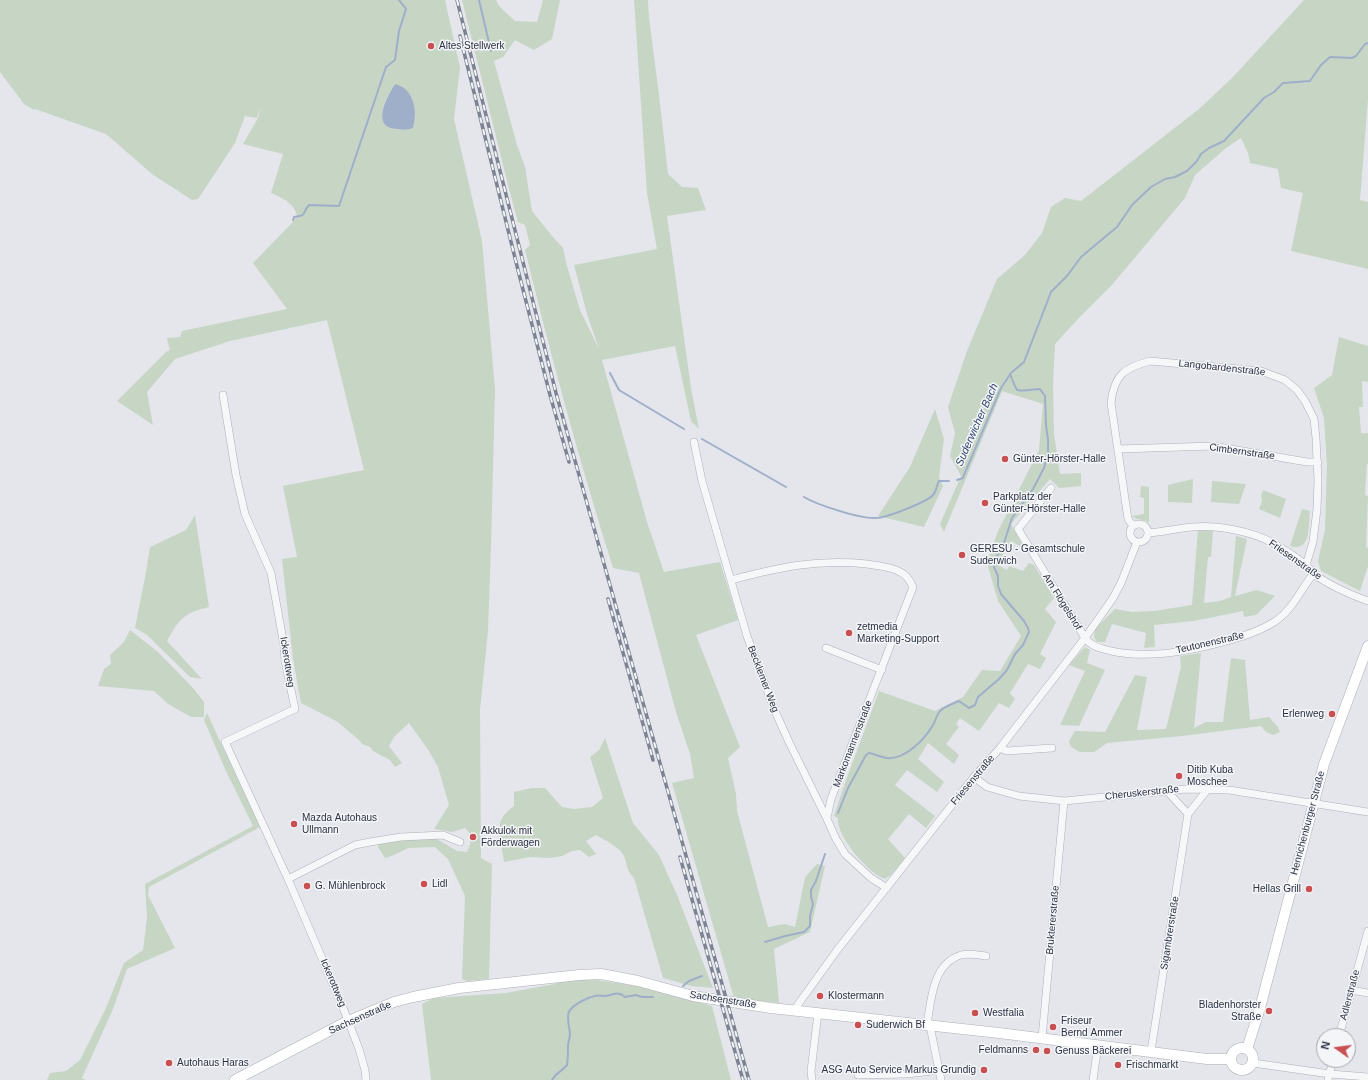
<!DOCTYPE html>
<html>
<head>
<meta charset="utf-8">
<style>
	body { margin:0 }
	#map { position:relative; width:1368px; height:1080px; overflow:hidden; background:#e4e6eb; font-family:Arial,sans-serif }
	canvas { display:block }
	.north { position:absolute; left:1316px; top:1028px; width:40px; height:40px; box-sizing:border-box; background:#f3f5f8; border:1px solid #a3a7b0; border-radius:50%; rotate:284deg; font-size:11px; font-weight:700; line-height:16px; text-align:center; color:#2c3143 }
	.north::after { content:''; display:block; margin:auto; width:14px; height:18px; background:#ca4f51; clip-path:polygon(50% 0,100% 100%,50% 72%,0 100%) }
</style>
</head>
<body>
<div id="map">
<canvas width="1368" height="1080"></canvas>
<div class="north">N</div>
</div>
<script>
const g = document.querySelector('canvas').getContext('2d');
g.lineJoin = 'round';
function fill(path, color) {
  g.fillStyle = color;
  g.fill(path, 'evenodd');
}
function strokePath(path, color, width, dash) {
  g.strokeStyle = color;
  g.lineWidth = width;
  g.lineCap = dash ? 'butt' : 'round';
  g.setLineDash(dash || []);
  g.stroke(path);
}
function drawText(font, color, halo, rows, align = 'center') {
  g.font = font + ' Arial,sans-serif';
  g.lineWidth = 3;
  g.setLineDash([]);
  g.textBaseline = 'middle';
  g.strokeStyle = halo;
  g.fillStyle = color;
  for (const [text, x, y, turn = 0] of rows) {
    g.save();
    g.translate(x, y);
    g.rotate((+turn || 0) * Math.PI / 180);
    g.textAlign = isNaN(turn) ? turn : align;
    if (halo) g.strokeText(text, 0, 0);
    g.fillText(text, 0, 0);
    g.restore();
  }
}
fill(new Path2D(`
	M 0,0 L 445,0 L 460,68 L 454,119 L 482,241 L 495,389 L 491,547 L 488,631 L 480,710 L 481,858 L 492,864 L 489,979 L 467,981 L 462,979 L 465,896 L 448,859 L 435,847 L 408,848 L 394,855 L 385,858 L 378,847 L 379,843 L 386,841 L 435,838 L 457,851 L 467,852 L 470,845 L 471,835 L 465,828 L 452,832 L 434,829 L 449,805 L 438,767 L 429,751 L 409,723 L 394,737 L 389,746 L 402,763 L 395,767 L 390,760 L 373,751 L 370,747 L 362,744 L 359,740 L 338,722 L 301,703 L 293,659 L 282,559 L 297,557 L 283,486 L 364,470 L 327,320 L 230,341 L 175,359 L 147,392 L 153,425 L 117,401 L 166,352 L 170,350 L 167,338 L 180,337 L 182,331 L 287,309 L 253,263 L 292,223 L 297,215 C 293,202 282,198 271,193 L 283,154 L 243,144 L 258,118 L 261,105 L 257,118 L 245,116 L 235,143 L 198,199 L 192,200 L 152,174 L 106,134 L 35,109 L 34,110 L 24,104 L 0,72 ZM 395,84 C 408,99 419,107 413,128 C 408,130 403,130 397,129 C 371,128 386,96 395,84 Z
	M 462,0 L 496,0 L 499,6 L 515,21 L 537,22 L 543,0 L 560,0 L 552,39 L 534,50 L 515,40 L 503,57 L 494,61 L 517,145 L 525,167 L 532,211 L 552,236 L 563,248 L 567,266 L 580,310 L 599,349 L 587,314 L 574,265 L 657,249 L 647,193 L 634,0 L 648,0 L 649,18 L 659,95 L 668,174 L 682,187 L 698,188 L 706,210 L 667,216 L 691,388 L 699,429 L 691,421 L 675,346 L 602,360 L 647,522 L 664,572 L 720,562 L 738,620 L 696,635 L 740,747 L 728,758 L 736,794 L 737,811 L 768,927 L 785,924 L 795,927 L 805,877 L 817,864 L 825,866 L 810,932 L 774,949 L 779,1003 L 734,998 L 672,783 L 694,778 L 690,754 L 676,712 L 639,573 L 613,568 C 580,463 551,357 525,250 L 530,245 L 525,225 L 518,222 L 509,189 Z
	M 1304,0 L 1368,0 L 1368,99 L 1360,200 L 1368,202 L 1368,269 L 1291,251 L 1303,193 L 1281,188 L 1278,169 L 1250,163 L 1248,153 L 1241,138 L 1226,148 L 1195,175 L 1185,198 L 1111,286 L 1076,321 L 1055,344 L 1053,385 L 1054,434 L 1060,474 L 1081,473 L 1081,486 L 1059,488 L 1050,479 L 1011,524 L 1025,549 L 1011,541 L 1007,547 L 998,565 L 1007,570 L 1009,566 L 1023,571 L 1029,563 L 1034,565 L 1054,598 L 1045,609 L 1056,622 L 1040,654 L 1046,658 L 1040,669 L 1028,664 L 1010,693 L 1015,699 L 1009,708 L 999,703 L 979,731 L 960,718 L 956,724 L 959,727 L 946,744 L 959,755 L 954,764 L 928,743 L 918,759 L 944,782 L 937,792 L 907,770 L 895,785 L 935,816 L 926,828 L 909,814 L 888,839 L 905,858 L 892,874 L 885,879 C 868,873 836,836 838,818 L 834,816 L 845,783 L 879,691 L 935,711 L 963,697 L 982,670 L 1000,671 L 1021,636 L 998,601 L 987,563 L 998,531 L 1039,450 L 1043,404 L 1002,391 L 944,532 L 940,524 L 961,476 L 950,456 L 955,433 L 948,407 L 967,351 L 997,279 L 1025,255 L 1042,233 L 1051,207 L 1065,198 L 1081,201 L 1199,109 L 1233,77 Z
	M 1339,337 L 1368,346 L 1368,382 L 1362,381 L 1363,407 L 1359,407 L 1361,433 L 1368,433 L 1368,464 L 1367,464 L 1365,495 L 1368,496 L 1366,547 L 1368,548 L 1368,566 L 1360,591 L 1321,571 L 1318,561 L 1325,530 L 1327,465 L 1324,418 L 1314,388 L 1332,375 Z
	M 935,409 L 944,439 L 939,477 L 943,486 L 924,527 L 878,516 L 910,467 Z
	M 1193,479 L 1192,503 L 1168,502 L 1168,485 Z
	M 1212,481 L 1246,484 L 1239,504 L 1211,502 Z
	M 1141,486 L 1149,487 L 1149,523 C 1144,518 1137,521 1132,516 L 1144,514 L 1144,498 L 1140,497 Z
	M 1263,490 L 1286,499 L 1280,518 L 1259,509 L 1262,501 L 1261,496 Z
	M 1302,509 L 1310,511 C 1308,526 1312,552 1290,546 Z
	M 195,515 L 209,607 C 184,613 179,619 167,641 L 202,679 L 190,677 L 147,635 L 135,628 L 146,572 L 150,547 L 186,530 Z
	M 1198,530 L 1213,531 L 1211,557 L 1208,557 L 1204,603 L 1220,601 L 1231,597 L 1236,536 L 1247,539 L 1235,596 L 1257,590 L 1275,596 L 1256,615 L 1244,617 L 1243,611 L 1194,621 L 1154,625 L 1155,647 L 1144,648 L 1146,633 L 1112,624 L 1105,642 L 1097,642 L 1094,637 L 1095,629 L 1115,609 L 1132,612 L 1154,611 L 1192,605 Z
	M 130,630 L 158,652 L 193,688 L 204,702 L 204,717 L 191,717 L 168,704 L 154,691 L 98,686 L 104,669 L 111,664 L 110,655 L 124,642 Z
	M 1085,647 L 1090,650 L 1087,663 L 1105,670 L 1079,726 L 1060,725 L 1085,671 L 1069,665 Z
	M 1201,653 L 1194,728 L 1206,722 L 1223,722 L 1231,658 L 1245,660 L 1250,720 L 1269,717 L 1278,727 L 1280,732 L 1273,735 L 1266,732 L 1261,726 L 1182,736 L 1107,743 L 1094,752 L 1080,752 L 1071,747 L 1069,741 L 1075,731 L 1105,732 L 1135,675 L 1147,677 L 1137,730 L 1166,729 L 1181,667 L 1180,656 Z
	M 207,713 L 260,827 L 149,887 L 148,895 L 175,948 L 127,969 L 113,1009 L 82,1078 L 85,1080 L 47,1080 L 50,1073 L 66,1071 L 80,1060 L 106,1008 L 124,963 L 143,950 L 147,918 L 145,884 L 253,826 L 225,769 L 204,720 Z
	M 605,738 L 633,823 L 659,855 L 677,895 L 713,988 L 691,986 L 663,978 L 634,878 C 625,868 628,866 624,856 C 619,846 604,840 596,835 L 586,841 L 596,854 L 589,857 L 580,850 L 572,851 L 562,856 L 549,858 L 530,857 L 504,862 C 503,852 497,829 501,820 C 504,814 509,810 514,806 L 514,792 L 532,788 L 545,788 L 562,807 L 574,809 L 592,807 L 603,798 L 590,757 L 599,750 Z
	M 590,979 L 643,987 L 712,1006 L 731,1080 L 431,1080 L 422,1004 L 434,998 L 506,993 L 555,984 L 559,982 Z`), '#c7d5c5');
fill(new Path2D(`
	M 395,84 C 414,88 418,112 413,128 C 408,130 403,130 397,129 C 370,128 387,96 395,84 Z`), '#a0afc9');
strokePath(new Path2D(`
	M 479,0 L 491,51
	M 293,220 L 294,217 C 308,215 301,214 309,205 L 339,206 L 386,67 L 395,60 L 399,31 L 406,9 L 399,0
	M 610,373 L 619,390 L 684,429
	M 702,439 L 786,487
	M 957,480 L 963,478 L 964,475 L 1001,388 L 1011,373 L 1024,362 L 1051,292 L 1067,276 L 1081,257 L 1117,227 L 1132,205 L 1151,187 L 1165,179 L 1175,177 L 1187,171 L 1197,161 L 1201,154 L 1209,148 L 1224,141 L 1264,98 L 1274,92 L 1283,83 L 1310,81 L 1321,65 L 1330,57 L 1352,58 L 1356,56 L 1365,44 L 1368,43
	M 804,497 C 817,505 861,519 876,518 C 886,518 927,502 933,495 C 936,492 937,485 939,481 L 949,481
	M 838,813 L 848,788 L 866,755 L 869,753 C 874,754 881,757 887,758 C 905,760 925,739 933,725 C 936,720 936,716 940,711 C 945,706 953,704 959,701 L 969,708 L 975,705 L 978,697 L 999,679 L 1007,670 L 1015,654 L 1023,645 L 1029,632 L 1028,628 L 1024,621 L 1001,594 L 998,586 L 998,576 L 994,567 L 995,559 L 1003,546 L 1012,518 L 1033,489 L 1044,468 L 1048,454 L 1048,440 L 1046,425 L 1045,396 L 1040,389 C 1032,389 1025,392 1017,390 L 1014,384 L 1010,374
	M 765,942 L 785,936 L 804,932 L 810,926 L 810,916 L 813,904 L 811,897 L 811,890 L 816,881 L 825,854
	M 683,986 L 689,981 L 702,976
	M 552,1080 C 556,1073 562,1071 567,1065 C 568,1059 568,1053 568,1046 C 568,1042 570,1038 570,1034 C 568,1016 563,1011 582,1001 C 588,998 596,994 603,996 C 611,997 617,989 625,997 L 636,995 L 642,997 L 653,997`), '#a0afc9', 2);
const street = new Path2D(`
	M 223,395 L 236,475 L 245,514 L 271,573 L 284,646 L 285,661 L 295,709 L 225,742 L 288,879 L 342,1005 L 359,1049 L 365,1070 L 366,1080
	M 694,442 L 702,481 L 747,636 L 775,711 L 789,742 L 827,819 L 836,839 L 845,854 L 871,878 L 887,888
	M 1118,449 L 1213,446 L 1307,462 L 1318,462
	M 1051,488 L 1018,529 L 1085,638 C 1092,647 1100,648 1111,651 C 1148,659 1187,652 1223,642 C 1241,637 1258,632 1274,622 C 1293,610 1300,590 1314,573
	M1130 533a9 9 0 1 1 18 0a9 9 0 1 1-18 0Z
	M 1133,526 L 1128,519 L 1111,403 C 1114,375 1124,368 1150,361 L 1261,371 L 1285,380 L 1297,390 L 1305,401 L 1314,419 L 1316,438 L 1318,480 L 1317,509 L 1313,542 L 1306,565
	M 1148,533 C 1163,532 1178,528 1193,527 C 1217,525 1251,531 1273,543 C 1284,549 1296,557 1306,565 C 1309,568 1311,571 1314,574 C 1330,586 1349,594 1368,601
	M 731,580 C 780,567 816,559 867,564 C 879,566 895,567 905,575 C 908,578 911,583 913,587 L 831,799 L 827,818
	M 826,648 L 882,670
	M 1000,748 L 1007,751 L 1052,748
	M 974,777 L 987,787 L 1019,796 L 1064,801 L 1186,789 L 1229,790 L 1368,812
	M 1167,791 L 1188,814
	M 288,879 L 355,845 L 370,842 L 401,837 L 443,835 L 460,842
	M 1351,990 L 1368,993
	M 794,1010 L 838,949 L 974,777 L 1000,748 L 1085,638 L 1113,598 L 1121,583 L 1137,542
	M 927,1025 C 931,1001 932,964 961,955 C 969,953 978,955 986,956
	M 930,1026 L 941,1080
	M 1339,1036 L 1368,931
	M 1042,1038 L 1064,801
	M 1151,1051 L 1188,814 L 1208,789
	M 1253,1063 L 1330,1074 L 1368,1077
	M 858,1075 L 907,1074 L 939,1070
	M 812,1080 L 811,1071 L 818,1013
	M 1093,1080 L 1098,1045
	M 1328,1080 L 1333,1060`);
const secondary = new Path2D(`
	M1231 1059a11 11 0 1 1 22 0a11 11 0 1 1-22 0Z
	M 1247,1049 L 1260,1008 L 1324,764 L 1368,646
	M 235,1080 L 348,1021 L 394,1002 L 413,997 L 459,988 L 579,975 L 601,974 L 638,981 L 693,996 L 771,1008 L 999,1033 L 1207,1059 L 1231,1059`);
strokePath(street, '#adb0b9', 8);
strokePath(secondary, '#adb0b9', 11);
strokePath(street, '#f6f7f9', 7);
strokePath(secondary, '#fff', 10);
const rail = new Path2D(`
	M 457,0 L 556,393 L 749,1080
	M 460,36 L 518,270 L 550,395 L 569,462
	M 608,599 L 653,760
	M 680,857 L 743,1080`);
strokePath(rail, '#7e8394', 3.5);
strokePath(rail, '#f3f5f8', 2, [6]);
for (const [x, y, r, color] of [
	[431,46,4,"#ca4f51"],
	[1005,459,4,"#ca4f51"],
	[985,503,4,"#ca4f51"],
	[962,555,4,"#ca4f51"],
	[849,633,4,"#ca4f51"],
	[1332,714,4,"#ca4f51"],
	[1179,776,4,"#ca4f51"],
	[294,824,4,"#ca4f51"],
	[473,837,4,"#ca4f51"],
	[424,884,4,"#ca4f51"],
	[307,886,4,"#ca4f51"],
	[1309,889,4,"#ca4f51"],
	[820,996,4,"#ca4f51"],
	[1269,1011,4,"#ca4f51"],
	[975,1013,4,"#ca4f51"],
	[858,1025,4,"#ca4f51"],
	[1053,1027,4,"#ca4f51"],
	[1036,1050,4,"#ca4f51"],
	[1047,1051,4,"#ca4f51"],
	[169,1063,4,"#ca4f51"],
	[1118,1065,4,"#ca4f51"],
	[984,1070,4,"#ca4f51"]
]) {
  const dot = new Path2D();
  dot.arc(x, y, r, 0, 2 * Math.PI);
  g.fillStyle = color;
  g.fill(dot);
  strokePath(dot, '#f3f5f8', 1.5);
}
drawText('10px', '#2c3143', '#f3f5f8', [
	["Altes Stellwerk",439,46],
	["Günter-Hörster-Halle",1013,459],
	["Parkplatz der",993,497],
	["Günter-Hörster-Halle",993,509],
	["GERESU - Gesamtschule",970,549],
	["Suderwich",970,561],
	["zetmedia",857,627],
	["Marketing-Support",857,639],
	["Erlenweg",1324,714,"right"],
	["Ditib Kuba",1187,770],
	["Moschee",1187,782],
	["Mazda Autohaus",302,818],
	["Ullmann",302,830],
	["Akkulok mit",481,831],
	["Förderwagen",481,843],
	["Lidl",432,884],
	["G. Mühlenbrock",315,886],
	["Hellas Grill",1301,889,"right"],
	["Klostermann",828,996],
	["Bladenhorster",1261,1005,"right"],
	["Straße",1261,1017,"right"],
	["Westfalia",983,1013],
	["Friseur",1061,1021],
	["Bernd Ammer",1061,1033],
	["Suderwich Bf",866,1025],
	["Feldmanns",1028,1050,"right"],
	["Genuss Bäckerei",1055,1051],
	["Autohaus Haras",177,1063],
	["Frischmarkt",1126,1065],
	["ASG Auto Service Markus Grundig",976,1070,"right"]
], 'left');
drawText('10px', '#2c3143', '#f3f5f8', [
	["Langobardenstraße",1222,368,6],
	["Cimbernstraße",1242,452,8],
	["Friesenstraße",1295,560,35],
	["Am Flögelshof",1062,602,58],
	["Teutonenstraße",1210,643,-13],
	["Ickerottweg",287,662,81],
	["Becklemer Weg",763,679,69],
	["Markomannenstraße",853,744,-69],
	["Friesenstraße",973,780,-50],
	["Cheruskerstraße",1142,793,-6],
	["Henrichenburger Straße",1308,823,-75],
	["Bruktererstraße",1053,920,-85],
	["Sigambrerstraße",1170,933,-81],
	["Ickerottweg",333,983,67],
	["Adlerstraße",1350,995,-75],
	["Sachsenstraße",723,1000,9],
	["Sachsenstraße",360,1018,-24]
]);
drawText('italic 11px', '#374b76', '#f3f5f8', [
	["Suderwicher Bach",977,425,-66]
]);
</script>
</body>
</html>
